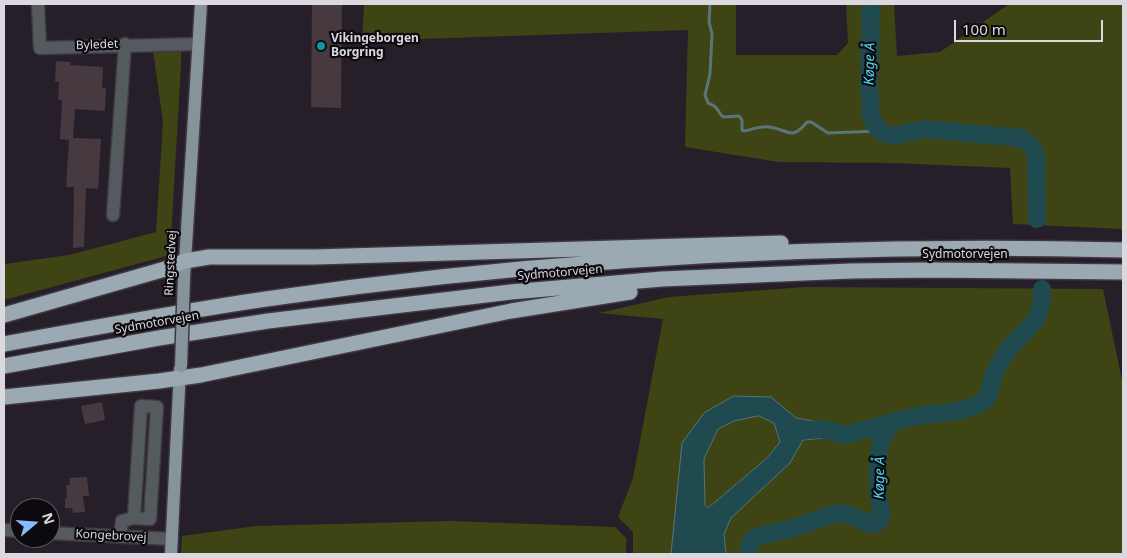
<!DOCTYPE html>
<html>
<head>
<meta charset="utf-8">
<style>
	body { margin:0 }
	#map { position:relative; width:1127px; height:558px; overflow:hidden; background:#261f2a; font-family:"Noto Sans",sans-serif }
	canvas { display:block }
	.frame { position:absolute; inset:0; border:5px solid #dcd8df; pointer-events:none }
	.north { position:absolute; left:10px; top:498px; width:50px; height:50px; box-sizing:border-box; background:#0d0a0f; border:1px solid #605c62; border-radius:50%; rotate:72deg; font-size:14px; font-weight:700; line-height:20px; text-align:center; color:#dcd8df }
	.north::after { content:''; display:block; margin:auto; width:18px; height:22px; background:#87bbfb; clip-path:polygon(50% 0,100% 100%,50% 72%,0 100%) }
	.scale { position:absolute; left:954px; top:20px; width:149px; height:22px; box-sizing:border-box; border:2px solid #dcd8df; border-top:0; padding-left:6px; font-size:15px; line-height:18px; white-space:nowrap; color:#dcd8df; -webkit-text-stroke:4px #0d0a0f; paint-order:stroke }
</style>
</head>
<body>
<div id="map">
<canvas width="1127" height="558"></canvas>
<div class="frame"></div>
<div class="north">N</div>
<div class="scale">100 m</div>
</div>
<script>
const g = document.querySelector('canvas').getContext('2d');
g.lineJoin = 'round';
function fill(path, color) {
  g.fillStyle = color;
  g.fill(path, 'evenodd');
}
function strokePath(path, color, width, dash) {
  g.strokeStyle = color;
  g.lineWidth = width;
  g.lineCap = dash ? 'butt' : 'round';
  g.setLineDash(dash || []);
  g.stroke(path);
}
function drawText(font, color, halo, rows, align = 'center') {
  g.font = font + ' "Noto Sans",sans-serif';
  g.lineWidth = 4.5;
  g.setLineDash([]);
  g.textBaseline = 'middle';
  g.strokeStyle = halo;
  g.fillStyle = color;
  for (const [text, x, y, turn = 0] of rows) {
    g.save();
    g.translate(x, y);
    g.rotate((+turn || 0) * Math.PI / 180);
    g.textAlign = isNaN(turn) ? turn : align;
    if (halo) g.strokeText(text, 0, 0);
    g.fillText(text, 0, 0);
    g.restore();
  }
}
fill(new Path2D(`
	M 364,4 L 736,4 L 736,55 L 837,55 L 848,43 L 846,4 L 894,4 L 897,56 L 940,52 L 1009,4 L 1123,4 L 1123,229 L 1013,224 L 1010,168 L 892,163 L 779,162 L 685,147 L 688,30 L 362,41 Z
	M 153,50 L 181,50 L 181,65 L 170,255 L 4,300 L 4,264 L 69,255 L 156,232 L 163,122 Z
	M 805,287 L 1103,289 L 1123,385 L 1123,554 L 726,554 L 724,534 L 731,518 L 790,463 L 803,439 L 825,438 L 819,422 L 796,418 L 771,397 L 704,413 L 676,514 L 671,554 L 633,554 L 633,532 L 618,517 L 633,478 L 663,319 L 599,313 L 669,297 Z
	M 759,416 L 774,423 L 780,442 L 767,458 L 708,508 L 705,505 L 704,459 L 718,429 L 734,421 Z
	M 451,521 L 615,527 L 626,538 L 626,554 L 181,554 L 182,536 L 256,526 Z`), '#3e4414');
const water = new Path2D(`
	M 734,396 L 771,397 L 796,418 L 819,422 L 825,438 L 803,440 L 790,463 L 731,518 L 724,534 L 726,554 L 671,554 L 682,443 L 704,413 ZM 759,416 L 774,423 L 780,442 L 767,458 L 708,508 L 705,505 L 704,459 L 718,429 L 734,421 Z`);
fill(water, '#1f4a50');
strokePath(water, '#58757b', 1);
strokePath(new Path2D(`
	M 710,4 L 709,22 L 712,34 L 710,74 L 705,95 L 708,103 C 720,108 716,110 723,117 L 739,116 L 742,120 L 742,130 L 745,131 C 752,129 761,126 769,127 C 788,129 791,142 807,122 L 811,122 L 828,133 L 880,131`), '#58757b', 3);
strokePath(new Path2D(`
	M 871,4 L 869,88 L 871,117 L 878,129 L 883,133 L 893,136 L 925,129 L 1021,138 C 1029,142 1033,147 1036,155 L 1037,219
	M 798,431 L 822,429 L 845,435 L 893,422
	M 749,554 L 749,544 L 753,539 L 759,536 L 791,529 L 836,513 L 850,515 L 870,524 L 876,523 L 880,520 L 881,514 C 878,492 875,464 881,443 C 883,436 889,428 893,422 C 902,420 910,417 919,416 C 939,412 964,413 982,402 C 992,397 989,382 995,372 C 1000,363 1004,354 1011,346 C 1031,323 1042,324 1042,289`), '#1f4a50', 18);
fill(new Path2D(`
	M 312,4 L 342,4 L 341,108 L 311,107 Z
	M 56,61 L 71,62 L 70,65 L 103,67 L 102,88 L 106,88 L 105,111 L 75,109 L 73,138 L 101,139 L 98,189 L 86,188 L 84,247 L 73,248 L 74,187 L 66,187 L 69,140 L 60,139 L 62,100 L 58,100 L 59,82 L 55,82 Z
	M 102,402 L 105,420 L 85,424 L 81,406 Z
	M 87,477 L 89,496 L 83,496 L 85,512 L 73,513 L 72,508 L 65,508 L 65,498 L 67,498 L 66,485 L 70,485 L 69,478 Z`), '#473940');
const minor = new Path2D(`
	M 38,4 L 40,48 L 198,44
	M 113,215 L 125,44
	M 141,406 L 157,407 L 150,519 L 134,518 Z
	M 4,530 L 20,531
	M 50,533 L 172,539
	M 120,537 L 122,521 L 134,518`);
const major = new Path2D(`
	M 184,278 L 201,4
	M 171,554 L 180,369`);
const highway = new Path2D(`
	M 4,315 L 165,269 L 185,261 L 209,257 L 315,257 L 781,243
	M 4,344 C 91,328 178,312 266,299 C 549,258 837,243 1123,250
	M 4,366 L 159,338 L 268,321 L 511,292 L 662,279 L 851,271 L 930,270 L 1123,272
	M 4,397 L 159,381 L 201,375 L 511,311 L 630,292`);
strokePath(minor, '#3f3943', 15);
strokePath(major, '#3f3943', 15);
strokePath(highway, '#3f3943', 18);
strokePath(minor, '#545a5e', 12);
strokePath(major, '#86939a', 12);
strokePath(highway, '#9aa9b2', 15);
const majorBridge = new Path2D(`
	M 181,366 L 184,278`);
strokePath(majorBridge, '#3f3943', 15, []);
strokePath(majorBridge, '#86939a', 12);
for (const [x, y, r, color] of [
	[321,46,5,"#0f9aa8"]
]) {
  const dot = new Path2D();
  dot.arc(x, y, r, 0, 2 * Math.PI);
  g.fillStyle = color;
  g.fill(dot);
  strokePath(dot, '#0d0a0f', 2);
}
drawText('bold 12px', '#dcd8df', '#0d0a0f', [
	["Vikingeborgen",331,39],
	["Borgring",331,53]
], 'left');
drawText('12px', '#dcd8df', '#0d0a0f', [
	["Byledet",97,45,-2],
	["Sydmotorvejen",965,255],
	["Ringstedvej",171,263,-87],
	["Sydmotorvejen",560,273,-5],
	["Sydmotorvejen",157,323,-10],
	["Kongebrovej",111,536,3]
]);
drawText('italic 14px', '#4ddaed', '#0d0a0f', [
	["Køge Å",870,64,-89],
	["Køge Å",880,478,-89]
]);
</script>
</body>
</html>
